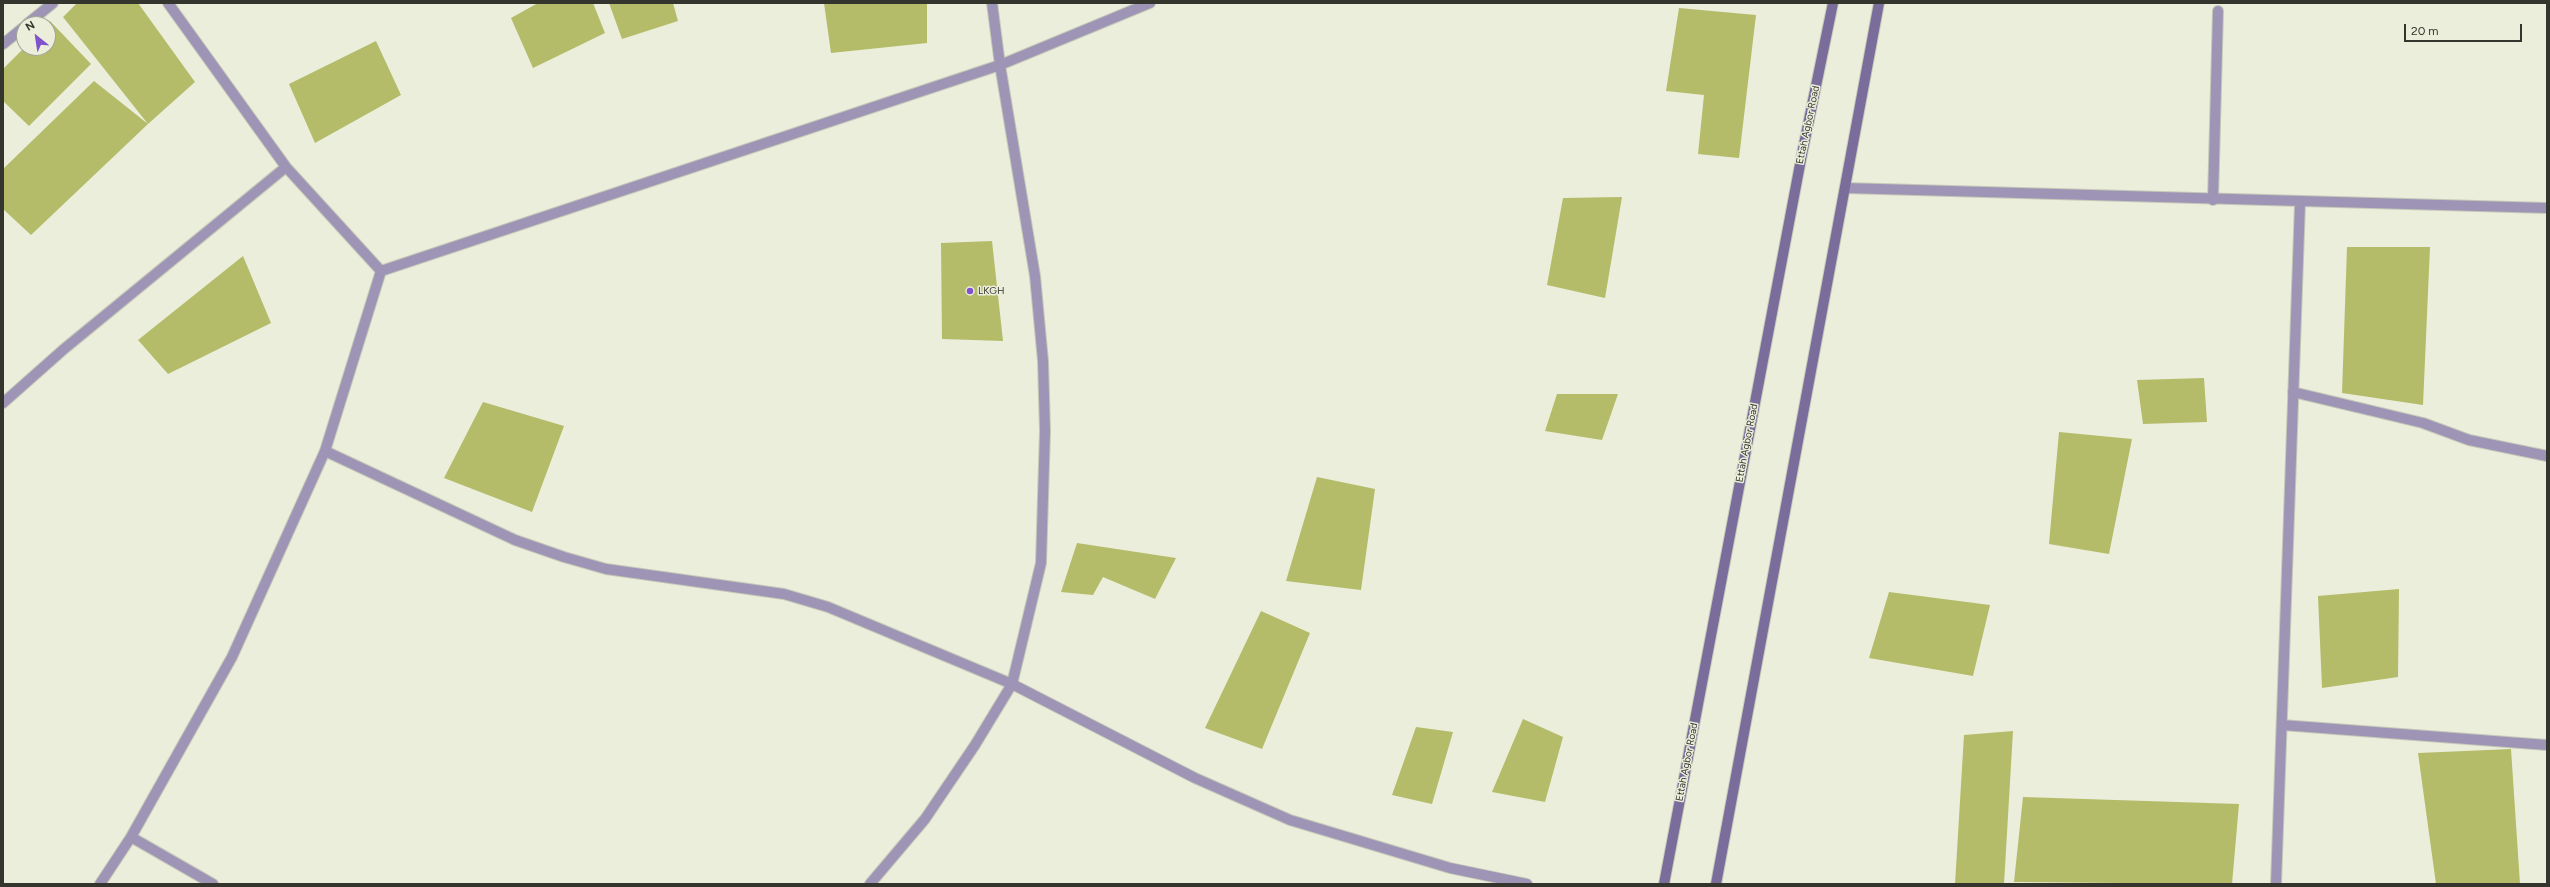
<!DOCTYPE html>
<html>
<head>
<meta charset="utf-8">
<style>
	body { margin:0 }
	#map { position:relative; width:2550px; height:887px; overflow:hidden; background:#ebeedb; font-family:Figtree,sans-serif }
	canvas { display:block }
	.frame { position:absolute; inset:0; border:4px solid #34352d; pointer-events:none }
	.north { position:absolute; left:16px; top:16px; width:40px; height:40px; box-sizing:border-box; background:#ebeedb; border:1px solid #a2a495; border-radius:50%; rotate:330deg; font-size:11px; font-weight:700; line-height:16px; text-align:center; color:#34352d }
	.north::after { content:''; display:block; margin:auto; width:14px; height:18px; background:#8052cb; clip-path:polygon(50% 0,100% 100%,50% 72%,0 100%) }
	.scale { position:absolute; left:2404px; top:24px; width:118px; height:18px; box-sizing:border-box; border:2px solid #34352d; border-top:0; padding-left:5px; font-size:12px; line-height:14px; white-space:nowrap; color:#34352d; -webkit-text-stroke:3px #ebeedb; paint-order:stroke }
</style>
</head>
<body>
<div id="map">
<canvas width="2550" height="887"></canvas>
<div class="frame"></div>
<div class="north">N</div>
<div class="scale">20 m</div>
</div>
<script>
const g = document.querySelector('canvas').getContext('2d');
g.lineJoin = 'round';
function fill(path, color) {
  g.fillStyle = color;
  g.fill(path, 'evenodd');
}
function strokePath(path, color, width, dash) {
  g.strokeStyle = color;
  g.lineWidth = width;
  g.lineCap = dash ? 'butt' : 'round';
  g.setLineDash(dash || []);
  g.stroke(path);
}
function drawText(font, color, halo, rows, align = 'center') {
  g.font = font + ' Figtree,sans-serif';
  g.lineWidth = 3;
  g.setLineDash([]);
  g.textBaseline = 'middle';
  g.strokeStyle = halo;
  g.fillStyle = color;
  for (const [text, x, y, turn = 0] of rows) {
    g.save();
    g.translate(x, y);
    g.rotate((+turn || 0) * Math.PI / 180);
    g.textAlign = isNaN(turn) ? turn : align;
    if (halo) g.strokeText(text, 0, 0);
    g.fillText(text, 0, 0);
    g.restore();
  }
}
fill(new Path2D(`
	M 77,3 L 138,3 L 195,82 L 148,124 L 63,17 Z
	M 538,3 L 593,3 L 605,33 L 533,68 L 511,18 Z
	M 609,3 L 673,3 L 678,21 L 622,39 Z
	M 824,3 L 927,3 L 927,43 L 831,53 Z
	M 1679,8 L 1756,15 L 1739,158 L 1698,154 L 1704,95 L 1666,91 Z
	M 50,21 L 91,64 L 29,126 L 3,101 L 3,69 L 24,48 L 48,48 Z
	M 376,41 L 401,95 L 315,143 L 289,84 Z
	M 94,81 L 148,124 L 31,235 L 3,209 L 3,169 Z
	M 1622,197 L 1605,298 L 1547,285 L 1563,198 Z
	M 992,241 L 1003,341 L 942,339 L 941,243 Z
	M 2347,247 L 2430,247 L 2423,405 L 2342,393 Z
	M 243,256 L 271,323 L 168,374 L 138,340 Z
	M 2204,378 L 2207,422 L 2143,424 L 2137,380 Z
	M 1557,394 L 1618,394 L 1602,440 L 1545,431 Z
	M 483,402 L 564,426 L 532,512 L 444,478 Z
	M 2059,432 L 2132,439 L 2109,554 L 2049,544 Z
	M 1317,477 L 1375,489 L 1361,590 L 1286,581 Z
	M 1077,543 L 1176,558 L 1155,599 L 1103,577 L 1093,595 L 1061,592 Z
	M 2399,589 L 2398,677 L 2322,688 L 2318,596 Z
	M 1889,592 L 1990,605 L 1973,676 L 1869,658 Z
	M 1261,611 L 1310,633 L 1262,749 L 1205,728 Z
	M 1523,719 L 1563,737 L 1545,802 L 1492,792 Z
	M 1416,727 L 1453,732 L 1432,804 L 1392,795 Z
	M 2013,731 L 2004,884 L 1955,884 L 1964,735 Z
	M 2511,749 L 2520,884 L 2436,884 L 2418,753 Z
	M 2023,797 L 2239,804 L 2232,884 L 2014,882 Z`), '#b4bc69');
const service = new Path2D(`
	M 2213,200 L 2218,11`);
const minor = new Path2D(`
	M 168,3 L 286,167 L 381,271
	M 27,24 L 53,3
	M 3,44 L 24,27
	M 1845,188 L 2547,208
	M 381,271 L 1000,65 L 1150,3
	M 2293,392 L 2423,423 L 2469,440 L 2547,456
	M 3,403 L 64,349 L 286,167
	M 325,451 L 515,540 L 564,557 L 606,569 L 784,594 L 828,607 L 1012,684 L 1195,778 L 1290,820 L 1450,868 L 1527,884
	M 2282,725 L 2547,745
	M 131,837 L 213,884
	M 100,884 L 131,837 L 232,657 L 325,451 L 381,271
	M 870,884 L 925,819 L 975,745 L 1012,684 L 1041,563 L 1045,431 L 1043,361 L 1035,276 L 1000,65 L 992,3
	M 2276,884 L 2300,203`);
const secondary = new Path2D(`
	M 1664,884 L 1802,154 L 1833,3
	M 1716,884 L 1879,3`);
strokePath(service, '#c6c9b8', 12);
strokePath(minor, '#c6c9b8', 12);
strokePath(secondary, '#c6c9b8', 12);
strokePath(service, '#9e95b6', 10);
strokePath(minor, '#9e95b6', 10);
strokePath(secondary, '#7a6c9b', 10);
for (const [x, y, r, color] of [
	[970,291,4,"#8052cb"]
]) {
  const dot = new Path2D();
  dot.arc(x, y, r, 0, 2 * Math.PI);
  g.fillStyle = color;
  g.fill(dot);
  strokePath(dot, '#ebeedb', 1.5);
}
drawText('10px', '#34352d', '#ebeedb', [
	["Ettah Agbor Road",1808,125,-78],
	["Ettah Agbor Road",1747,443,-79],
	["Ettah Agbor Road",1687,762,-79]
]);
drawText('10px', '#34352d', '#ebeedb', [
	["LKGH",978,291]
], 'left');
</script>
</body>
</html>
